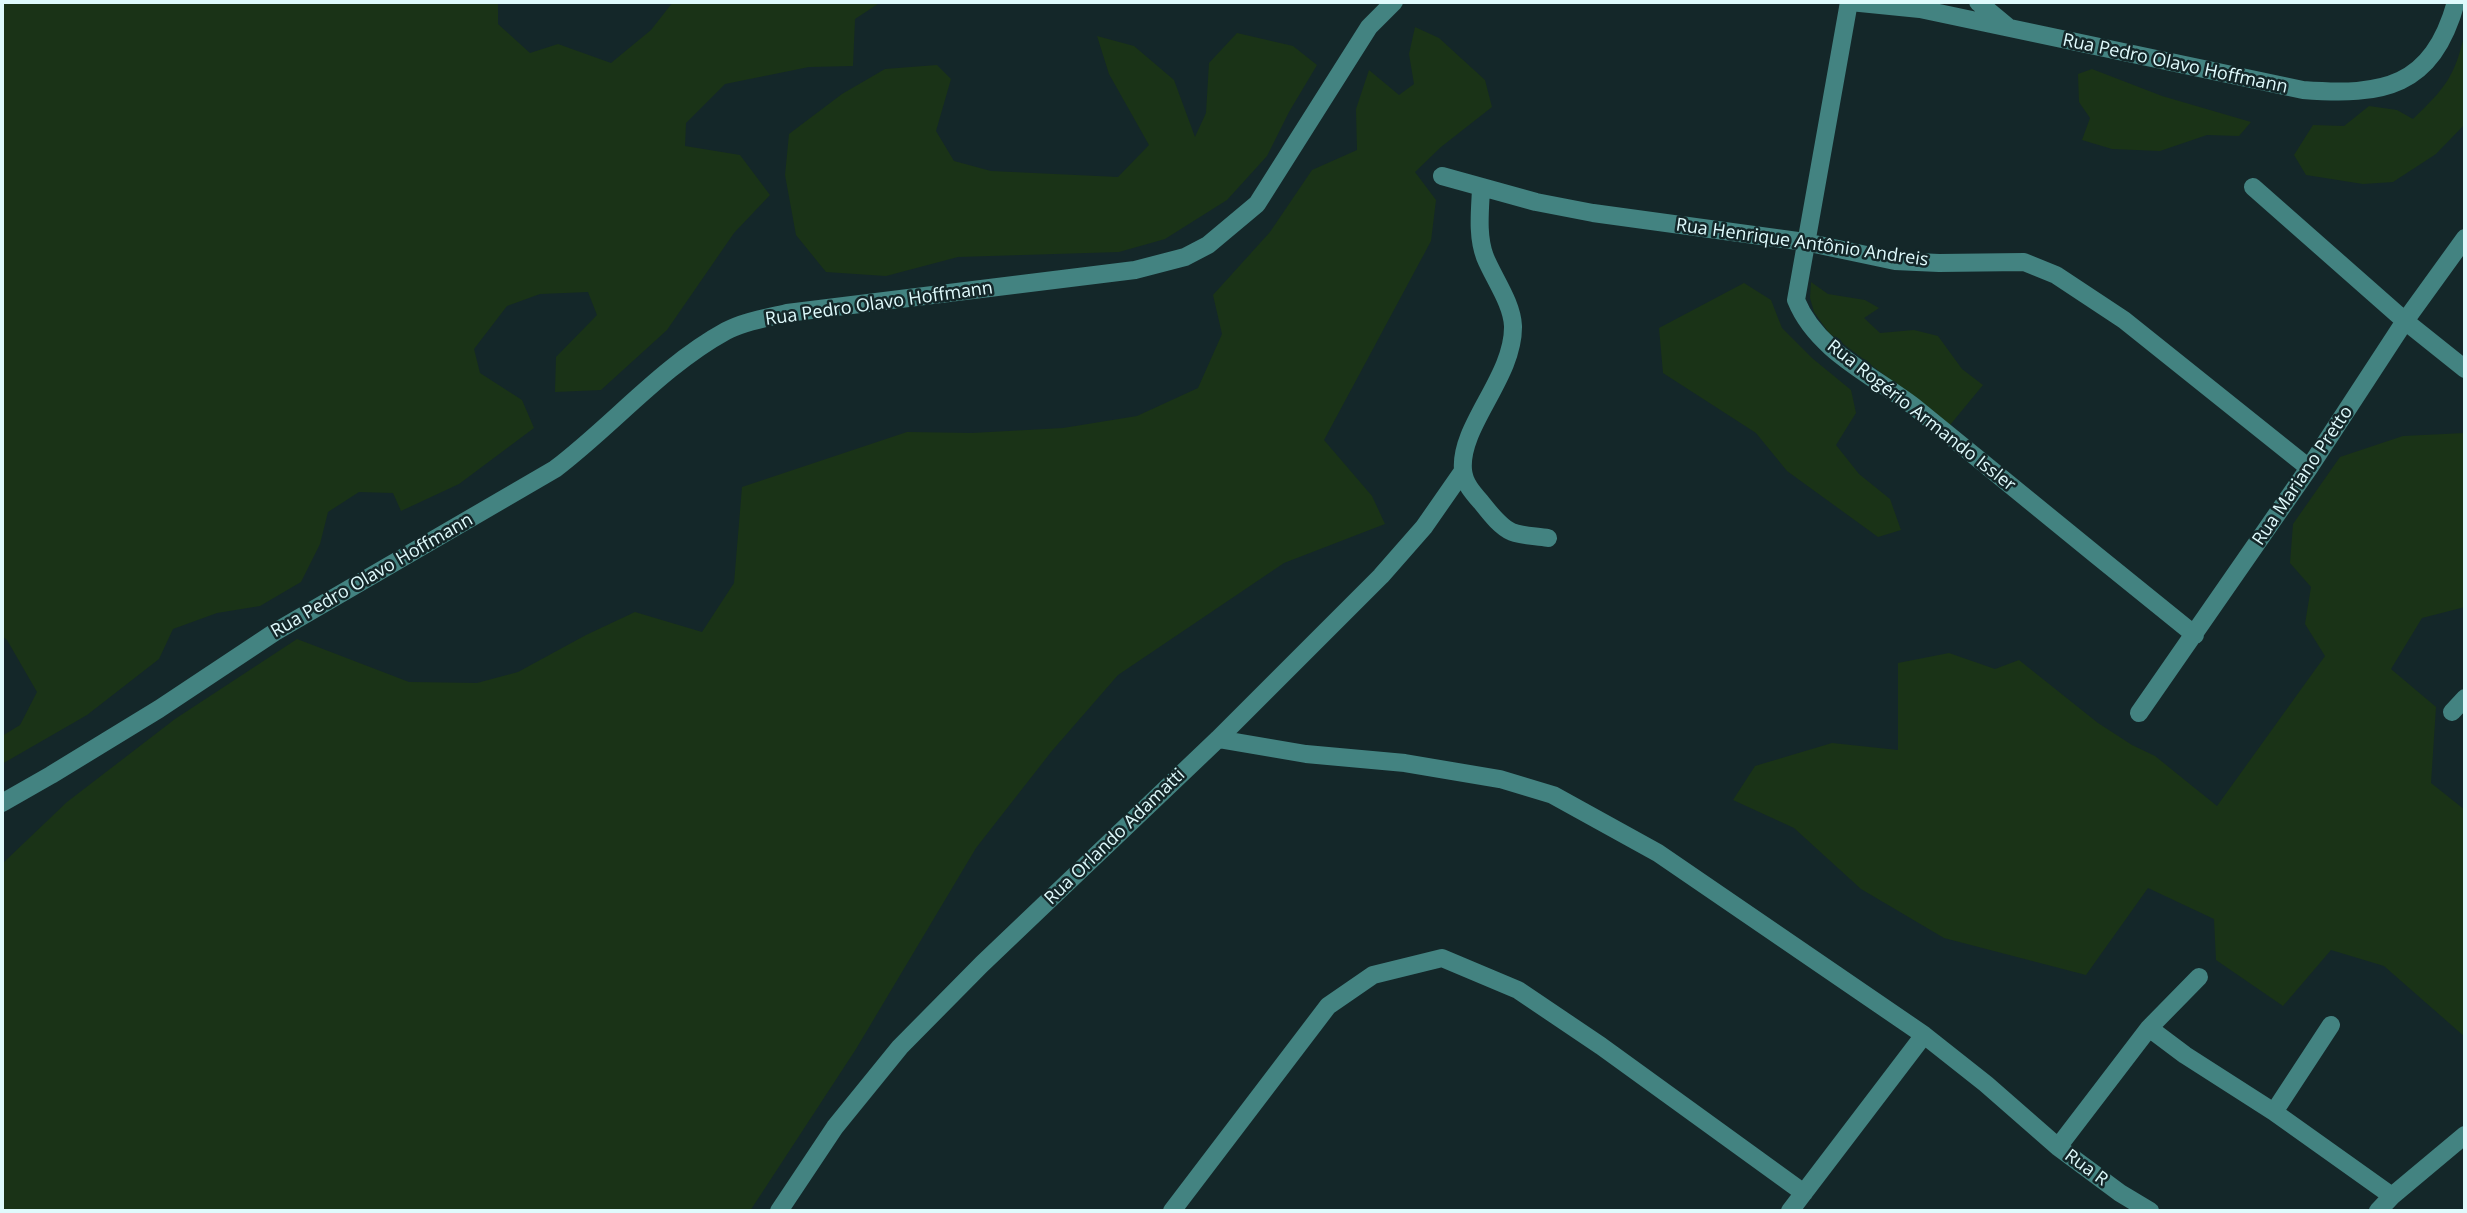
<!DOCTYPE html>
<html>
<head>
<meta charset="utf-8">
<style>
	body { margin:0 }
	#map { position:relative; width:2467px; height:1213px; overflow:hidden; background:#142729; font-family:"Open Sans",sans-serif }
	canvas { display:block }
	.frame { position:absolute; inset:0; border:4px solid #dffafc; pointer-events:none }
</style>
</head>
<body>
<div id="map">
<canvas width="2467" height="1213"></canvas>
<div class="frame"></div>
</div>
<script>
const g = document.querySelector('canvas').getContext('2d');
g.lineJoin = 'round';
function fill(path, color) {
  g.fillStyle = color;
  g.fill(path, 'evenodd');
}
function strokePath(path, color, width, dash) {
  g.strokeStyle = color;
  g.lineWidth = width;
  g.lineCap = dash ? 'butt' : 'round';
  g.setLineDash(dash || []);
  g.stroke(path);
}
function drawText(font, color, halo, rows, align = 'center') {
  g.font = font + ' "Open Sans",sans-serif';
  g.lineWidth = 5;
  g.setLineDash([]);
  g.textBaseline = 'middle';
  g.strokeStyle = halo;
  g.fillStyle = color;
  for (const [text, x, y, turn = 0] of rows) {
    g.save();
    g.translate(x, y);
    g.rotate((+turn || 0) * Math.PI / 180);
    g.textAlign = isNaN(turn) ? turn : align;
    if (halo) g.strokeText(text, 0, 0);
    g.fillText(text, 0, 0);
    g.restore();
  }
}
fill(new Path2D(`
	M 2,2 L 498,2 L 498,24 L 530,53 L 558,44 L 611,63 L 651,30 L 673,2 L 881,2 L 855,19 L 853,66 L 809,67 L 725,84 L 686,123 L 685,146 L 740,155 L 770,195 L 734,233 L 667,330 L 601,390 L 555,392 L 556,357 L 597,315 L 588,292 L 540,294 L 507,306 L 474,349 L 480,373 L 522,400 L 534,428 L 459,484 L 401,511 L 393,493 L 359,492 L 328,512 L 320,544 L 301,582 L 260,606 L 217,613 L 173,629 L 159,659 L 87,715 L 2,764 L 2,736 L 20,725 L 37,692 L 7,640 L 2,636 Z
	M 1415,27 L 1439,38 L 1485,80 L 1492,107 L 1441,147 L 1415,172 L 1436,200 L 1431,241 L 1324,440 L 1372,496 L 1385,524 L 1284,563 L 1118,675 L 1051,752 L 976,848 L 856,1049 L 750,1211 L 2,1211 L 2,864 L 67,802 L 175,719 L 297,639 L 409,682 L 477,683 L 518,672 L 586,635 L 635,612 L 702,632 L 734,583 L 742,487 L 907,432 L 972,433 L 1063,428 L 1137,416 L 1198,388 L 1222,334 L 1213,295 L 1270,232 L 1312,170 L 1357,150 L 1356,109 L 1369,70 L 1399,95 L 1414,84 L 1409,54 Z
	M 1237,33 L 1293,46 L 1317,65 L 1289,112 L 1267,156 L 1227,200 L 1165,239 L 1119,252 L 958,257 L 886,276 L 826,272 L 796,235 L 785,175 L 789,134 L 842,94 L 885,69 L 937,65 L 951,79 L 936,131 L 954,161 L 991,171 L 1118,177 L 1149,145 L 1109,74 L 1097,36 L 1134,46 L 1174,80 L 1195,137 L 1206,113 L 1209,63 Z
	M 2465,33 L 2465,124 L 2436,154 L 2393,182 L 2363,184 L 2306,175 L 2294,155 L 2313,125 L 2344,126 L 2369,106 L 2397,110 L 2413,119 C 2446,87 2454,78 2465,33 Z
	M 2092,69 L 2162,96 L 2251,122 L 2239,136 L 2207,135 L 2160,151 L 2112,149 L 2082,140 L 2090,118 L 2079,102 L 2078,74 Z
	M 1811,282 L 1828,294 L 1865,300 L 1879,308 L 1864,318 L 1880,333 L 1914,330 L 1938,336 L 1962,369 L 1983,385 L 1950,425 L 1829,333 L 1814,312 L 1810,298 Z
	M 1744,283 L 1771,300 L 1782,328 L 1812,358 L 1851,390 L 1856,413 L 1836,445 L 1859,474 L 1890,499 L 1901,530 L 1878,537 L 1787,471 L 1756,433 L 1663,373 L 1659,328 Z
	M 2465,433 L 2465,607 L 2422,618 L 2391,669 L 2436,707 L 2431,783 L 2465,810 L 2465,1037 L 2384,966 L 2331,950 L 2283,1006 L 2216,960 L 2214,919 L 2148,888 L 2086,975 L 1944,938 L 1861,889 L 1794,828 L 1733,800 L 1755,766 L 1832,743 L 1898,750 L 1898,663 L 1949,653 L 1995,669 L 2019,660 L 2098,723 L 2132,745 L 2155,756 L 2217,806 L 2325,656 L 2305,624 L 2311,587 L 2290,563 L 2293,524 L 2340,457 L 2403,436 Z`), '#1a3317');
strokePath(new Path2D(`
	M 1849,2 L 1796,300 C 1817,352 1875,376 1917,409 C 2010,485 2102,560 2195,635
	M 1850,2 L 1920,9 L 2303,90 C 2383,96 2432,88 2456,2
	M 1978,2 L 2008,27
	M 1442,176 L 1536,202 L 1593,213 L 1805,242 L 1895,261 L 1939,263 L 2024,262 L 2056,275 L 2124,320 L 2309,468
	M 2253,187 L 2405,321 L 2465,369
	M 1481,189 C 1480,211 1477,236 1485,257 C 1494,279 1512,303 1513,326 C 1514,377 1459,426 1463,470 C 1464,483 1473,493 1481,502 C 1489,512 1500,527 1512,532 C 1522,536 1537,536 1548,538
	M 2452,712 L 2465,698
	M 2139,713 L 2309,468 L 2405,321 L 2465,238
	M 1218,739 L 1306,754 L 1405,763 L 1500,779 L 1553,795 L 1658,853 L 1924,1035 L 1986,1084 L 2058,1147 L 2120,1193 L 2150,1211
	M 2,803 L 51,775 L 159,709 L 275,632 L 555,469 C 613,425 662,366 726,331 C 745,321 767,318 787,313 L 1135,270 L 1185,257 L 1208,245 L 1257,204 L 1369,27 L 1394,2
	M 2149,1028 L 2199,977
	M 2274,1112 L 2331,1025
	M 2058,1147 L 2149,1028 L 2185,1055 L 2274,1112 L 2392,1196
	M 779,1211 L 835,1127 L 900,1047 L 982,964 L 1218,739 L 1381,576 L 1424,527 L 1463,471
	M 1172,1211 L 1328,1006 L 1373,975 L 1442,958 L 1518,990 L 1601,1046 L 1804,1193
	M 1790,1211 L 1924,1035
	M 2378,1211 L 2392,1196 L 2465,1135`), '#438381', 18);
drawText('18px', '#dffafc', '#142729', [
	["Rua Pedro Olavo Hoffmann",2175,64,12],
	["Rua Henrique Antônio Andreis",1802,243,8],
	["Rua Pedro Olavo Hoffmann",879,304,-8],
	["Rua Rogério Armando Issler",1921,416,38],
	["Rua Mariano Pretto",2303,476,-56],
	["Rua Pedro Olavo Hoffmann",372,576,-30],
	["Rua Orlando Adamatti",1115,837,-44],
	["Rua R",2086,1168,36]
]);
</script>
</body>
</html>
